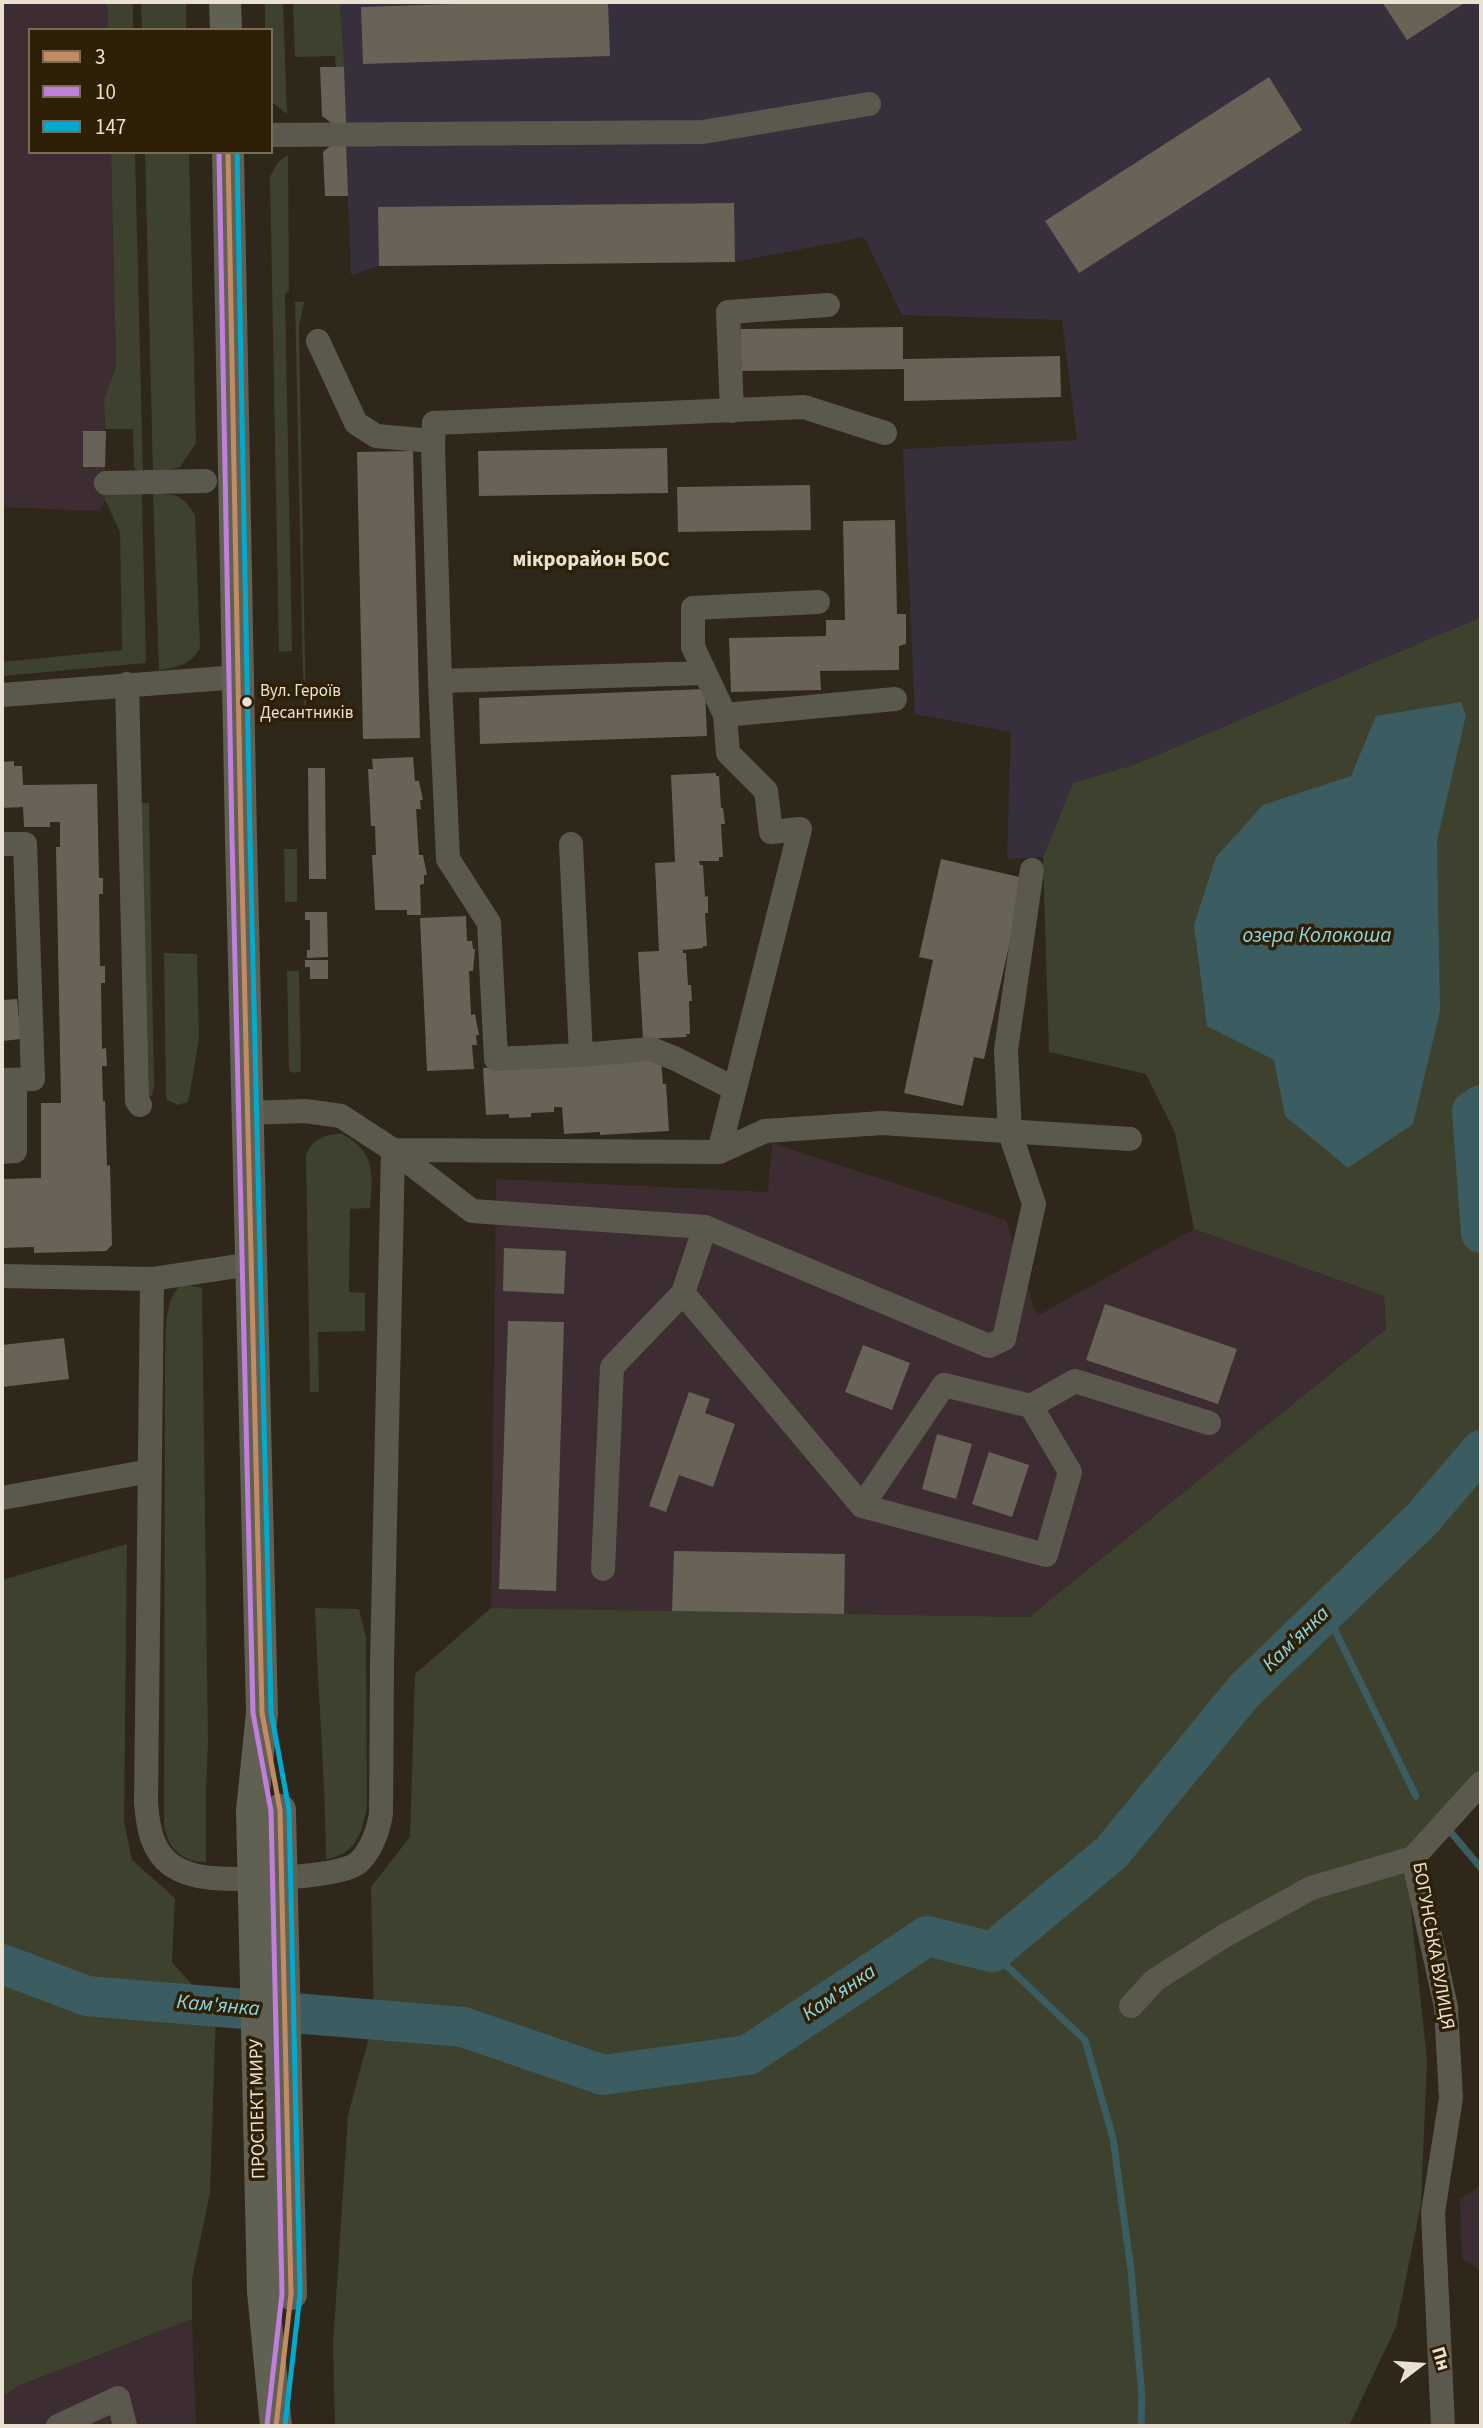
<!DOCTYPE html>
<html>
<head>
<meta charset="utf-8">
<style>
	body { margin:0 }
	#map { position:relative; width:1483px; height:2428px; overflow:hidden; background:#2f2719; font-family:"Source Sans 3",sans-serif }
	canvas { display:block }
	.frame { position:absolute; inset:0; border:4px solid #ebe1d3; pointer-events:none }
	.legend { position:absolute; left:28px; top:28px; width:245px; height:126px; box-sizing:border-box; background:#2e2006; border:2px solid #7a6d58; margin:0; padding:9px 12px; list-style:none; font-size:21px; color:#ebe1d3 }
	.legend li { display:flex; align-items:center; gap:14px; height:35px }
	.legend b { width:35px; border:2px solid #7a6d58 }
	.north { position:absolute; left:1385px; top:2330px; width:70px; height:70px; -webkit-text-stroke:5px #2e2006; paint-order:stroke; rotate:73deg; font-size:19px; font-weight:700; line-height:28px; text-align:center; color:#ebe1d3 }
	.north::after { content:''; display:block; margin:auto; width:24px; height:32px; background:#ebe1d3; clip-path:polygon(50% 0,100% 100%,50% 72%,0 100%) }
</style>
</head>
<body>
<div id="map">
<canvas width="1483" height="2428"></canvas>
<div class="frame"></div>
<ul class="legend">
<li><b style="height:9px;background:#c18c65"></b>3</li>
<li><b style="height:9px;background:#c07fdc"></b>10</li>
<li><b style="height:9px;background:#00a9ce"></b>147</li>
</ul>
<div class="north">Пн</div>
</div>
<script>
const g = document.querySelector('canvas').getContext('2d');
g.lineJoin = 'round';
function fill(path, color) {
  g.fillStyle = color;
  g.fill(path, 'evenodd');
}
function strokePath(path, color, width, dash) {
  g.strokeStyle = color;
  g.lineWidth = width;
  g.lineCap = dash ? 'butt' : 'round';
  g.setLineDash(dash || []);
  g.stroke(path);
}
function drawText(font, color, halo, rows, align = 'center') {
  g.font = font + ' "Source Sans 3",sans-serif';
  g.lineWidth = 7;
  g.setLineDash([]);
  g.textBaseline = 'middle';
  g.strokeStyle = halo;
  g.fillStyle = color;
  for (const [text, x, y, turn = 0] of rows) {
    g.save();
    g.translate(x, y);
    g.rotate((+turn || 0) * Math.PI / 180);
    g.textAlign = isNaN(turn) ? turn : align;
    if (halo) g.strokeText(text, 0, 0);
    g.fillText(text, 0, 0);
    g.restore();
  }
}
fill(new Path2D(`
	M 2,2 L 107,2 L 108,30 L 30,30 L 30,152 L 111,152 L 116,367 L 104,399 L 105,500 L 100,511 L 2,507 Z
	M 772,1143 L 1006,1220 L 1037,1316 L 1194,1229 L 1384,1296 L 1386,1329 L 1029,1617 L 491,1608 L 496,1179 L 768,1192 Z
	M 1481,2185 L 1481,2271 L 1462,2258 L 1460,2199 Z
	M 192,2319 L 196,2426 L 2,2426 L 2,2397 L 18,2386 Z`), '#3d2d33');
fill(new Path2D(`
	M 340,2 L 1481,2 L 1481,617 L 1136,764 L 1073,783 L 1043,857 L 1007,859 L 1011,732 L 915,714 L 903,449 L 1077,440 L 1062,320 L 902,315 L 864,237 L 735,262 L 379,266 L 351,275 Z`), '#372f3b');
fill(new Path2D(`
	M 107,2 L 133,2 L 133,30 L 108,30 Z
	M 141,2 L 186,2 L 186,30 L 142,30 Z
	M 265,2 L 283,2 L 287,114 L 271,101 L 271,30 L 265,30 Z
	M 293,2 L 340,2 L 344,67 L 336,67 L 335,56 L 295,57 Z
	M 111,152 L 135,152 L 143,474 L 134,468 L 133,429 L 105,429 L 104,399 L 116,367 Z
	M 145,152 L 189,152 L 196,443 L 180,467 L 153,474 Z
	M 288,155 L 289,290 L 285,295 L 292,651 L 279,652 L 270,177 L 278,162 Z
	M 295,302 L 304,302 L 299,326 L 306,717 L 304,717 Z
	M 105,493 L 142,494 L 146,663 L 2,676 L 2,662 L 122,650 L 120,532 L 105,500 Z
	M 153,494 C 176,494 183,495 195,515 L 200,648 C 191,665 177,667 159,670 Z
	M 1481,617 L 1481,1783 L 1413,1858 L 1411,1910 L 1427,2059 L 1421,2204 L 1396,2327 L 1349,2426 L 335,2426 L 333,2345 L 348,2115 L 374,2019 L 371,1887 L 410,1837 L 415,1674 L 491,1608 L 1029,1617 L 1386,1329 L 1384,1296 L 1194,1229 L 1175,1133 L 1146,1074 L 1049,1052 L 1043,857 L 1073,783 L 1136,764 Z
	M 135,803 L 149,803 L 154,1087 L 152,1095 L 148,1098 Z
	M 284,849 L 297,849 L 297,902 L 285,902 Z
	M 164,953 L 197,954 L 199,1038 L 189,1098 L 187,1102 L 178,1105 L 167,1100 L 166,1095 Z
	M 287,971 L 299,971 L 301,1071 L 295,1073 L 289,1071 Z
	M 342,1134 C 376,1151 373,1176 370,1208 L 350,1209 L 349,1292 L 365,1293 L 365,1331 L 318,1332 L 319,1392 L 310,1392 L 306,1156 C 311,1139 325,1134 342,1134 Z
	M 182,1284 L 202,1288 L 208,1742 L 206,1794 L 206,1862 C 182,1862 168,1849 164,1825 L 165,1368 C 166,1346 162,1298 182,1284 Z
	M 127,1544 L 124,1821 L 132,1860 L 175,1898 L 172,1962 L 216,2012 L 210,2193 L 192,2279 L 192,2319 L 18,2386 L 2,2397 L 2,1580 Z
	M 315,1608 L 359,1609 L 366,1637 L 367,1806 C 362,1832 356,1855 326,1859 C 325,1776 318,1692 315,1608 Z`), '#3d412d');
fill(new Path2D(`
	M 1461,702 L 1466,715 L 1437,841 L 1440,1011 L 1413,1124 L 1348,1168 L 1285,1116 L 1274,1060 L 1207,1026 L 1194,925 L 1216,857 L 1263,805 L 1351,776 L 1376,716 Z`), '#3b5d61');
strokePath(new Path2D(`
	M 1326,1612 L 1416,1796
	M 1449,1830 L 1481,1868
	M 992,1952 L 1085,2040 L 1113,2138 L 1131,2270 L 1142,2397 L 1141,2426`), '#3b5d61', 7);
strokePath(new Path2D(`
	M 1481,1105 L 1472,1111 L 1481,1233
	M 2,1964 L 87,1996 L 463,2027 L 603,2075 L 748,2055 L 927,1936 L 992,1952 L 1111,1853 L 1245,1690 L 1423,1518 L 1481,1450`), '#3b5d61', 40);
fill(new Path2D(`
	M 519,2 L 608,2 L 610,56 L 363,64 L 361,7 Z
	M 1382,2 L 1466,2 L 1407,40 Z
	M 320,67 L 344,67 L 346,124 L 334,125 L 322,116 Z
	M 1269,77 L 1302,130 L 1079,273 L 1045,221 Z
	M 335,142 L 346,142 L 348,196 L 325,196 L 323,152 Z
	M 734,203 L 735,262 L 379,266 L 378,207 Z
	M 903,327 L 903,359 L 1060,356 L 1061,397 L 904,401 L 904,369 L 741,371 L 741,329 Z
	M 83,431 L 106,431 L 105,467 L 83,467 Z
	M 667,448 L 668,493 L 479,496 L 478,451 Z
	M 413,451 L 420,738 L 363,739 L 357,452 Z
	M 810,485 L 811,530 L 678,532 L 677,487 Z
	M 895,520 L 897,614 L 906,614 L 906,644 L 899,646 L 899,670 L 820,671 L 821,690 L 731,692 L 729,638 L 826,636 L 826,620 L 845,620 L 843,521 Z
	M 705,689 L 707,736 L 480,744 L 479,698 Z
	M 413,757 L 415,781 L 419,781 L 423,800 L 420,800 L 421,809 L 416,809 L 419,855 L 423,855 L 427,875 L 424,875 L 424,884 L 420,885 L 421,915 L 407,915 L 407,910 L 375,910 L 372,855 L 376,855 L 375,826 L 371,826 L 368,769 L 373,769 L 372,759 Z
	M 14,761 L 14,766 L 22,766 L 23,785 L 97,784 L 99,878 L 103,878 L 103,894 L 99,894 L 100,966 L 105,966 L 105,983 L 101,983 L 102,1049 L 106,1048 L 107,1066 L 102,1066 L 103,1101 L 105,1101 L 107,1166 L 110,1165 L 112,1245 L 106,1251 L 34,1253 L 34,1247 L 2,1248 L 2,1179 L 41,1178 L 41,1103 L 61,1103 L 56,847 L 60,847 L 60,822 L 50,822 L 50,827 L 24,827 L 23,807 L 2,808 L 2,762 Z
	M 308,768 L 325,768 L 326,879 L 309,879 Z
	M 716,773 L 716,776 L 719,776 L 721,808 L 723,808 L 725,824 L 721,824 L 723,857 L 719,857 L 719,861 L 699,861 L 700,865 L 703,865 L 705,897 L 708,896 L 708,913 L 705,913 L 707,946 L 703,946 L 703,948 L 683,950 L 683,953 L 686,953 L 688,985 L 691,985 L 692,1001 L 689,1001 L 690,1034 L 686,1034 L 687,1037 L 643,1039 L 638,952 L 659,951 L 655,863 L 675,862 L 671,775 Z
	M 941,859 L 1024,878 L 984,1059 L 974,1057 L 963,1106 L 904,1093 L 933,960 L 919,957 Z
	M 305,912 L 327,912 L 328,957 L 307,958 L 307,950 L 310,950 L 310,920 L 305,920 Z
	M 466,916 L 467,941 L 472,941 L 473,949 L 475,949 L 473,971 L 469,971 L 471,1015 L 475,1014 L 479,1035 L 476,1035 L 477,1045 L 472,1045 L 474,1069 L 427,1071 L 420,918 Z
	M 305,960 L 328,960 L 328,979 L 310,979 L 310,967 L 305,967 Z
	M 17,999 L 21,1039 L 2,1041 L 2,1000 Z
	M 661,1060 L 663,1084 L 666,1084 L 669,1131 L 600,1135 L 600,1132 L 564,1134 L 562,1107 L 554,1107 L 554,1112 L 531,1113 L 531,1117 L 509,1118 L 509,1114 L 486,1115 L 483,1068 Z
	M 504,1248 L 566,1251 L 564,1294 L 503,1291 Z
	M 1105,1304 L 1237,1349 L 1218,1404 L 1086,1360 Z
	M 508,1321 L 564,1322 L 556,1591 L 499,1589 Z
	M 64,1338 L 69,1379 L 2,1387 L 2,1345 Z
	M 863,1345 L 910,1363 L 892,1410 L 845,1392 Z
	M 689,1392 L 710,1399 L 705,1413 L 735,1424 L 713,1487 L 679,1475 L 666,1512 L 649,1506 Z
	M 937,1434 L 972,1444 L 956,1499 L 922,1489 Z
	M 989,1452 L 1029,1465 L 1012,1517 L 972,1504 Z
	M 674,1551 L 845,1554 L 844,1614 L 672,1611 Z`), '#696257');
strokePath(new Path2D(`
	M 271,135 L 703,132 L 869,104
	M 318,341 L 356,423 L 376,436 L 433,441
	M 732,411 L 728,312 L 828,305
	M 106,483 L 205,481
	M 440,681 L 433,448 L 434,423 L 804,407 L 885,433
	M 127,684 L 137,1101 L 140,1105
	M 2,695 L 239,677
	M 725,715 L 693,647 L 693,608 L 818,602
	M 2,844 L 25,844 L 33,1079 L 2,1080
	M 571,844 L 581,1055 L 496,1059 L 489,923 L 448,859 L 440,681 L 705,673
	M 581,1055 L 651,1049 L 676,1059 L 735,1089
	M 393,1150 L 472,1211 L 705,1227 L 989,1346 L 1004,1339 L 1034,1204 L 1010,1133 L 1006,1050 L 1032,870
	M 393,1150 L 719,1152 L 765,1131 L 882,1123 L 1130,1139
	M 2,1152 L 15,1151 L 15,1080
	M 719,1152 L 800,829 L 771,832 L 766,791 L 728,753 L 725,715 L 895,699
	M 2,1276 L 152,1279 L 251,1264
	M 152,1279 L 146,1803 C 148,1826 151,1850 171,1865 C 183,1873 198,1877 212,1878 C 238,1880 342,1879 359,1862 C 372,1849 378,1831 381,1814 L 382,1664 L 393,1150 L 341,1116 L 305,1111 L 248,1113
	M 683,1293 L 862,1506 L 1046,1555 L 1070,1472 L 1031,1406 L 944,1385 L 862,1506
	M 1031,1406 L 1075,1381 L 1209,1423
	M 2,1498 L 150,1471
	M 603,1569 L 612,1367 L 683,1293 L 705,1227
	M 1131,2006 L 1155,1980 L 1224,1936 L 1311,1888 L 1413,1858
	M 58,2426 L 118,2398 L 125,2426
	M 1443,2426 L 1433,2212 L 1451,2098 L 1446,2007 L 1413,1858 L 1481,1783`), '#5b594e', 24);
strokePath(new Path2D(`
	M 225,2 L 226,30
	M 228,152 L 241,838 L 262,1713 L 252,1811
	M 263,2291 L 276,2426`), '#606152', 32);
strokePath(new Path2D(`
	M 280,1810 L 291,2294
	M 252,1811 L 263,2291`), '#606152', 32);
strokePath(new Path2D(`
	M 228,152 L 241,838 L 262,1713 L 280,1810 L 291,2294 L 276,2426`), '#c18c65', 5);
strokePath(new Path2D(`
	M 219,152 L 232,838 L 253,1713 L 271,1811 L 282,2294 L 267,2425`), '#c07fdc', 5);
strokePath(new Path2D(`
	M 237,152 L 250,838 L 271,1712 L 289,1810 L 300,2294 L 285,2426`), '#00a9ce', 5);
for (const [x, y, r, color] of [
	[247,702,6,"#ebe1d3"]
]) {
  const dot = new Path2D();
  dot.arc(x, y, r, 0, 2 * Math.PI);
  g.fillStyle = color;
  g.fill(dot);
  strokePath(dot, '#2e2006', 2.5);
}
drawText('17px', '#ebe1d3', '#2e2006', [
	["Вул. Героїв",260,692],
	["Десантників",260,714]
], 'left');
drawText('19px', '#ebe1d3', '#2e2006', [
	["БОГУНСЬКА ВУЛИЦЯ",1432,1946,80],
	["ПРОСПЕКТ МИРУ",259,2109,-91]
]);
drawText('bold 21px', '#ebe1d3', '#2e2006', [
	["мікрорайон БОС",591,561]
]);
drawText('italic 21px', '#8dd6e2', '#2e2006', [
	["озера Колокоша",1317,937],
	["Кам'янка",1297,1640,-44],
	["Кам'янка",840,1994,-34],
	["Кам'янка",218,2007,5]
]);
</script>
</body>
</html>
